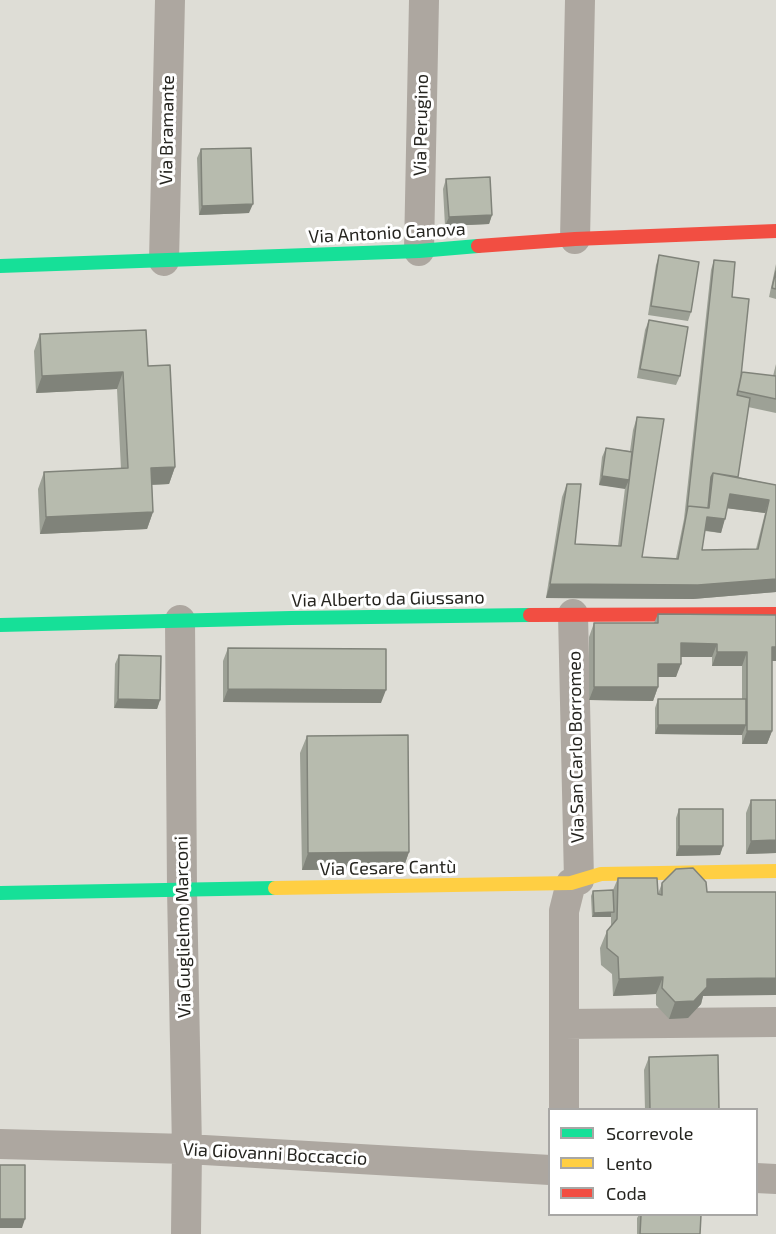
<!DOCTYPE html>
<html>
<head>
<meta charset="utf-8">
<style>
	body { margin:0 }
	#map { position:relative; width:776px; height:1234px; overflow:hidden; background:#deddd6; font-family:"Exo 2",sans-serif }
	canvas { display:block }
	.legend { position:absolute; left:548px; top:1108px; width:210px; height:108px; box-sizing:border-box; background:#fff; border:2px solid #a8a7a5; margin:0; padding:8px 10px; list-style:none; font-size:18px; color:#25241f }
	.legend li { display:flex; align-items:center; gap:12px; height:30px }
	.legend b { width:30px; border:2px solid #a8a7a5 }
</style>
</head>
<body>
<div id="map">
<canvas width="776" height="1234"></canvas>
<ul class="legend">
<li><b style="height:8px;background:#16e098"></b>Scorrevole</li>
<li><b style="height:8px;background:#ffcf43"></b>Lento</li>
<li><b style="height:8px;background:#f24e42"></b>Coda</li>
</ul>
</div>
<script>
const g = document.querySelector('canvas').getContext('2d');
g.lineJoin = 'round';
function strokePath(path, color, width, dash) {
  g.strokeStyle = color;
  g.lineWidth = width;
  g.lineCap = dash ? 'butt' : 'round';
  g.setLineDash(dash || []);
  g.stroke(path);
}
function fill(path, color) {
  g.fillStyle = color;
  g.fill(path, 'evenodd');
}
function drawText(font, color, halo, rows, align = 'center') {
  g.font = font + ' "Exo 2",sans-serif';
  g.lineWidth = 6;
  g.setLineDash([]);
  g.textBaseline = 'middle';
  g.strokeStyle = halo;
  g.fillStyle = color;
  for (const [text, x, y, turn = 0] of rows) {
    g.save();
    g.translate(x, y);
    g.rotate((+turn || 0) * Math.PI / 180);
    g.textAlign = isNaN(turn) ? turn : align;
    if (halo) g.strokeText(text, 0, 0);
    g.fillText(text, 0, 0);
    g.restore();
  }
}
strokePath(new Path2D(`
	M 575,239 L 580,0
	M 419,251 L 424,0
	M 164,261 L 170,0
	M 573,614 L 579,880
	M 180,620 L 182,889 L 187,1149 L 186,1234
	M 564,1024 L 776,1022
	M 564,1110 L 564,911 L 571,883
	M 0,1144 L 187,1149 L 550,1170
	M 756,1178 L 776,1179`), '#ada7a0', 30);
strokePath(new Path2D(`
	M 0,266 L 419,251 L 478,246
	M 0,625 L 291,618 L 530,615
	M 0,893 L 275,888`), '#16e098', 14);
strokePath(new Path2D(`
	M 275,888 L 571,883 L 601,874 L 776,871`), '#ffcf43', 14);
strokePath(new Path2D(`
	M 478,246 L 575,239 L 776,231
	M 530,615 L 776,614`), '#f24e42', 14);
fill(new Path2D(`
	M 201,149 L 249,213 L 199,215 L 197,158 Z
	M 446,179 L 492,215 L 489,224 L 445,226 L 443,189 Z
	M 659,255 L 691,312 L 688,321 L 648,315 L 656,265 Z
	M 714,260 L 732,297 L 741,376 L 773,376 L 776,364 L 776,413 L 748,407 L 738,477 L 776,485 L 776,592 L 693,599 L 546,598 L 562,497 L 567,484 L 575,544 L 618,546 L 625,488 L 599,485 L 602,457 L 606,448 L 630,451 L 633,430 L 637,417 L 642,557 L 676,558 L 684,519 L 711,270 ZM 727,508 L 765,513 L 756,549 L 702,550 L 705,531 L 721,533 Z
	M 776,264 L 776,299 L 769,297 Z
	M 649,320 L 680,376 L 676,385 L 637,378 L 645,330 Z
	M 40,334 L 148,366 L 175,467 L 169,484 L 152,485 L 153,512 L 147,529 L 40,534 L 38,489 L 44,472 L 121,469 L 117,389 L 36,393 L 34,351 Z
	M 658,614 L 776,615 L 776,661 L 772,661 L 772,731 L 767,744 L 742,744 L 742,735 L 655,734 L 655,708 L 658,699 L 742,699 L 742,666 L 712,666 L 712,657 L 681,657 L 676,677 L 658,677 L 658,687 L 653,701 L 589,700 L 589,637 L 594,623 L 654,623 Z
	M 228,648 L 381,703 L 223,702 L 223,661 Z
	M 119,655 L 160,700 L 157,709 L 114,708 L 115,664 Z
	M 307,736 L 409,852 L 403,869 L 302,870 L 300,753 Z
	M 751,800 L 776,800 L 776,853 L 746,854 L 746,813 Z
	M 679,809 L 723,846 L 720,855 L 676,856 L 676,818 Z
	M 618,878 L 658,894 L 662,883 L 703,996 L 701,1004 L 688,1018 L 669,1019 L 656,1005 L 656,994 L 613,996 L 612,974 L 601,965 L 600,948 L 607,931 L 611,926 L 611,917 L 592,917 L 591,896 L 593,891 L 613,890 Z
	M 649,1057 L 719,1110 L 645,1110 L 644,1070 Z
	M 639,1215 L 701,1215 L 700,1234 L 637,1234 L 637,1218 Z`), '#9da196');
fill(new Path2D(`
	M 253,204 L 249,213 L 199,215 L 202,206 Z
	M 492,215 L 489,224 L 445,226 L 449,217 Z
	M 123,372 L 117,389 L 36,393 L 42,376 Z
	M 175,467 L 169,484 L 145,485 L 151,468 Z
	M 602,476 L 629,480 L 625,489 L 599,485 Z
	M 730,494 L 769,500 L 765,513 L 725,508 Z
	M 153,512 L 147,529 L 40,534 L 46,517 Z
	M 707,517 L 725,519 L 721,533 L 702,530 Z
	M 776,579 L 776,592 L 693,599 L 546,598 L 550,584 Z
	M 681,643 L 717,644 L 712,657 L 676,657 Z
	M 772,647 L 776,647 L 776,661 L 767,661 Z
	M 717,652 L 747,652 L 742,666 L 712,666 Z
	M 658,664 L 681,664 L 676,677 L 653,677 Z
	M 594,687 L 658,687 L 653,701 L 589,700 Z
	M 228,689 L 386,690 L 381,703 L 223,702 Z
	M 118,699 L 160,700 L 157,709 L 114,708 Z
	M 658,725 L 746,725 L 742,735 L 655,734 Z
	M 747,731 L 772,731 L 767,744 L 742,744 Z
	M 776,840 L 776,853 L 746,854 L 751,841 Z
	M 679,846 L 723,846 L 720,855 L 676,856 Z
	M 409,852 L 403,869 L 302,870 L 308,853 Z
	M 611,912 L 611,917 L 592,917 L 594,913 Z
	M 663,977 L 656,994 L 613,996 L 619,979 Z
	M 776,978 L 776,995 L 703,996 L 701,1004 L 688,1018 L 669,1019 L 675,1002 L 707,979 Z
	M 0,1219 L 25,1219 L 22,1228 L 0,1228 Z`), '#80837a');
const building = new Path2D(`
	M 251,148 L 253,204 L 202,206 L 201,149 Z
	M 490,177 L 492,215 L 449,217 L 446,179 Z
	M 659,255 L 699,262 L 691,312 L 651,306 Z
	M 714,260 L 735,262 L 732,297 L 749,299 L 741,376 L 737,395 L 750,398 L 738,477 L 713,473 L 711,477 L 708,508 L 688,506 L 687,510 Z
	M 776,271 L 776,289 L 772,288 Z
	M 649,320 L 688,327 L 680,376 L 640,369 Z
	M 146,330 L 148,366 L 170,365 L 175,467 L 151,468 L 153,512 L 46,517 L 44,472 L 128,468 L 123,372 L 42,376 L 40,334 Z
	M 742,372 L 776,376 L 776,399 L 738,391 Z
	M 637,417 L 664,419 L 642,557 L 678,559 L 688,506 L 709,508 L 713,473 L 776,485 L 776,579 L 698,585 L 550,584 L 567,484 L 581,484 L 575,544 L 621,546 ZM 730,494 L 769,500 L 758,549 L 702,550 L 707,517 L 725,519 Z
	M 606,448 L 632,452 L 629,480 L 602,476 Z
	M 658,614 L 776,615 L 776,647 L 772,647 L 772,731 L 747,731 L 747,652 L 717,652 L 717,644 L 681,643 L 681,664 L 658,664 L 658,687 L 594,687 L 594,623 L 658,623 Z
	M 228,648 L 386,649 L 386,690 L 228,689 Z
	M 119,655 L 161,656 L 160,700 L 118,699 Z
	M 658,699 L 746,699 L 746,725 L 658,725 Z
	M 408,735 L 409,852 L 308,853 L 307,736 Z
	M 751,800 L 776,800 L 776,840 L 751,841 Z
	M 679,809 L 723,809 L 723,846 L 679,846 Z
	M 693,868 L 706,882 L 707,892 L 776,892 L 776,978 L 707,979 L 707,987 L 694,1001 L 675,1002 L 662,988 L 663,977 L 619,979 L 618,957 L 607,948 L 607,931 L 617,919 L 618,878 L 657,878 L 658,894 L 662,895 L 662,883 L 676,869 Z
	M 613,890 L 614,912 L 594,913 L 593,891 Z
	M 718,1055 L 719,1110 L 650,1110 L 649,1057 Z
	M 0,1165 L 25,1165 L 25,1219 L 0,1219 Z
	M 641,1215 L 701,1215 L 700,1234 L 640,1234 Z`);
fill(building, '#b7bbae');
strokePath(building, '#80837a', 1.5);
drawText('18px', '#25241f', '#fff', [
	["Via Perugino",421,125,-89],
	["Via Bramante",167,130,-89],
	["Via Antonio Canova",387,233,-3],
	["Via Alberto da Giussano",388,599,-1],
	["Via San Carlo Borromeo",576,747,-91],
	["Via Cesare Cantù",388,868,-1],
	["Via Guglielmo Marconi",183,927,-91],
	["Via Giovanni Boccaccio",275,1154,3]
]);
</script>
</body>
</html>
